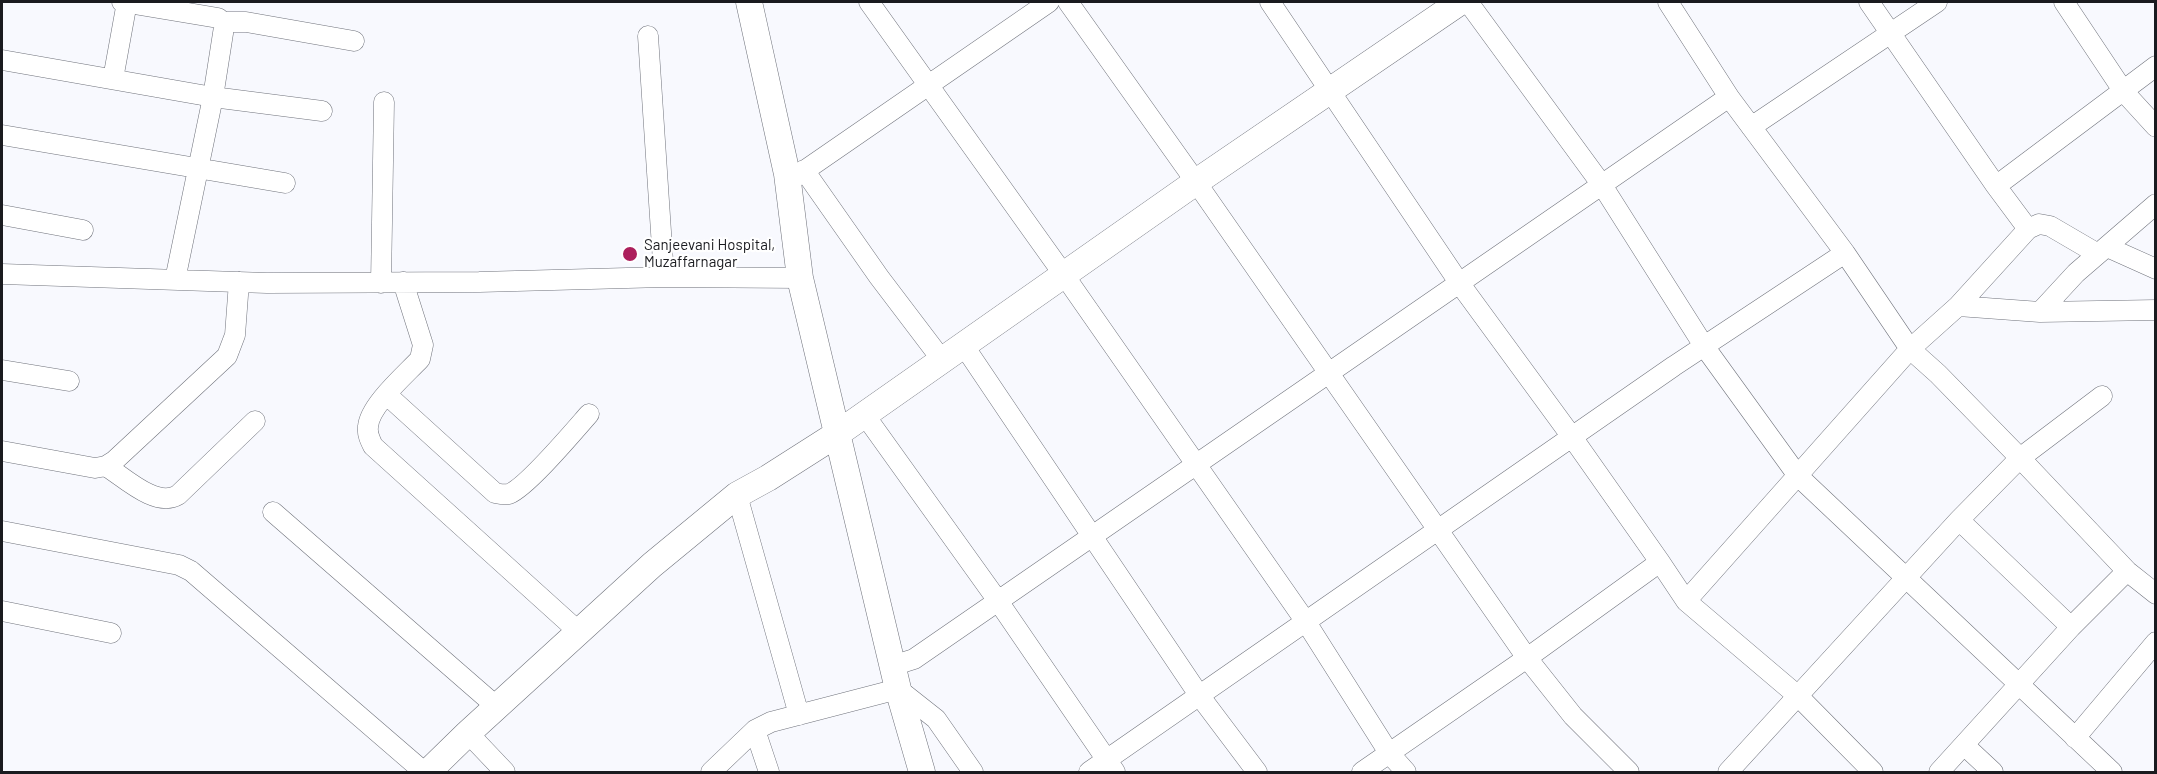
<!DOCTYPE html>
<html>
<head>
<meta charset="utf-8">
<style>
	body { margin:0 }
	#map { position:relative; width:2157px; height:774px; overflow:hidden; background:#f8f9fe; font-family:Barlow,sans-serif }
	canvas { display:block }
	.frame { position:absolute; inset:0; border:3px solid #1a1b1f; pointer-events:none }
</style>
</head>
<body>
<div id="map">
<canvas width="2157" height="774"></canvas>
<div class="frame"></div>
</div>
<script>
const g = document.querySelector('canvas').getContext('2d');
g.lineJoin = 'round';
function strokePath(path, color, width, dash) {
  g.strokeStyle = color;
  g.lineWidth = width;
  g.lineCap = dash ? 'butt' : 'round';
  g.setLineDash(dash || []);
  g.stroke(path);
}
function drawText(font, color, halo, rows, align = 'center') {
  g.font = font + ' Barlow,sans-serif';
  g.lineWidth = 4.5;
  g.setLineDash([]);
  g.textBaseline = 'middle';
  g.strokeStyle = halo;
  g.fillStyle = color;
  for (const [text, x, y, turn = 0] of rows) {
    g.save();
    g.translate(x, y);
    g.rotate((+turn || 0) * Math.PI / 180);
    g.textAlign = isNaN(turn) ? turn : align;
    if (halo) g.strokeText(text, 0, 0);
    g.fillText(text, 0, 0);
    g.restore();
  }
}
const minor = new Path2D(`
	M 122,2 L 218,18 L 223,22 L 224,27 L 213,97 L 175,280
	M 869,2 L 1064,275 L 1306,622 L 1389,753 L 1406,772
	M 1068,2 L 1196,182 L 1527,658 L 1573,716 L 1629,772
	M 1270,2 L 1460,284 L 1572,437 L 1660,562 L 1527,658 L 1362,772
	M 1468,2 L 1602,185 L 1704,346 L 1798,476 L 2112,772
	M 1668,2 L 1729,97
	M 1869,2 L 1996,186 L 2028,229 L 1958,306 L 2040,312 L 2156,310
	M 2064,2 L 2124,92 L 2156,127
	M 223,22 L 246,22 L 354,41
	M 648,36 L 664,277
	M 2,60 L 213,97 L 322,111
	M 113,79 L 127,2
	M 1751,127 L 1937,2
	M 2,135 L 285,183
	M 804,170 L 879,277 L 942,360
	M 788,182 L 1049,2
	M 1996,186 L 2156,66
	M 2,215 L 83,230
	M 2028,229 L 2039,224 L 2050,226 L 2098,254
	M 2107,247 L 2156,269
	M 1845,253 L 1910,349 L 1938,374 L 2020,458 L 1959,520
	M 2,274 L 267,283 L 479,282 L 664,277 L 800,278
	M 403,282 L 423,345 L 420,359 C 405,375 369,406 368,427 C 367,434 370,440 373,446 L 579,632
	M 381,283 L 384,102
	M 2040,312 L 2076,273 L 2156,204
	M 964,346 L 1199,695 L 1257,772
	M 2,370 L 69,381
	M 387,395 L 495,493 C 500,494 504,495 509,494 C 527,487 574,431 589,414
	M 2102,396 L 2020,458 L 2127,571 L 2156,594
	M 864,414 L 998,601 L 1115,772
	M 2,451 L 95,468 L 106,466 L 114,461 L 227,356 L 235,335 L 239,282
	M 106,466 C 125,478 156,508 178,495 L 255,421
	M 737,495 L 799,715
	M 273,512 L 497,707
	M 2,531 L 179,565 L 191,571 L 424,772
	M 1660,562 L 1686,601 L 1798,696 L 1873,772
	M 1686,601 L 1910,349 L 1958,306
	M 2,611 L 111,633
	M 2071,627 L 2127,571
	M 892,666 L 914,659 L 1729,97 L 1845,253 L 1674,366 L 1089,772
	M 755,730 L 769,772
	M 468,733 L 505,772
	M 2075,738 L 2156,642
	M 1964,745 L 1993,772
	M 711,772 L 755,730 L 771,722 L 898,689 L 936,719 L 973,772
	M 1728,772 L 1959,520 L 2071,627 L 1939,772`);
const tertiary = new Path2D(`
	M 749,2 L 787,174 L 800,278 L 898,689 L 922,772
	M 428,772 L 468,733 L 652,565 L 737,495 L 768,478 L 837,434 L 1196,182 L 1460,2`);
strokePath(minor, '#70737c', 21);
strokePath(tertiary, '#70737c', 27);
strokePath(minor, '#fff', 20);
strokePath(tertiary, '#fff', 26);
for (const [x, y, r, color] of [
	[630,254,8,"#ac1f5c"]
]) {
  const dot = new Path2D();
  dot.arc(x, y, r, 0, 2 * Math.PI);
  g.fillStyle = color;
  g.fill(dot);
  strokePath(dot, '#fff', 2);
}
drawText('15px', '#1a1b1f', '#fff', [
	["Sanjeevani Hospital,",644,245],
	["Muzaffarnagar",644,262]
], 'left');
</script>
</body>
</html>
